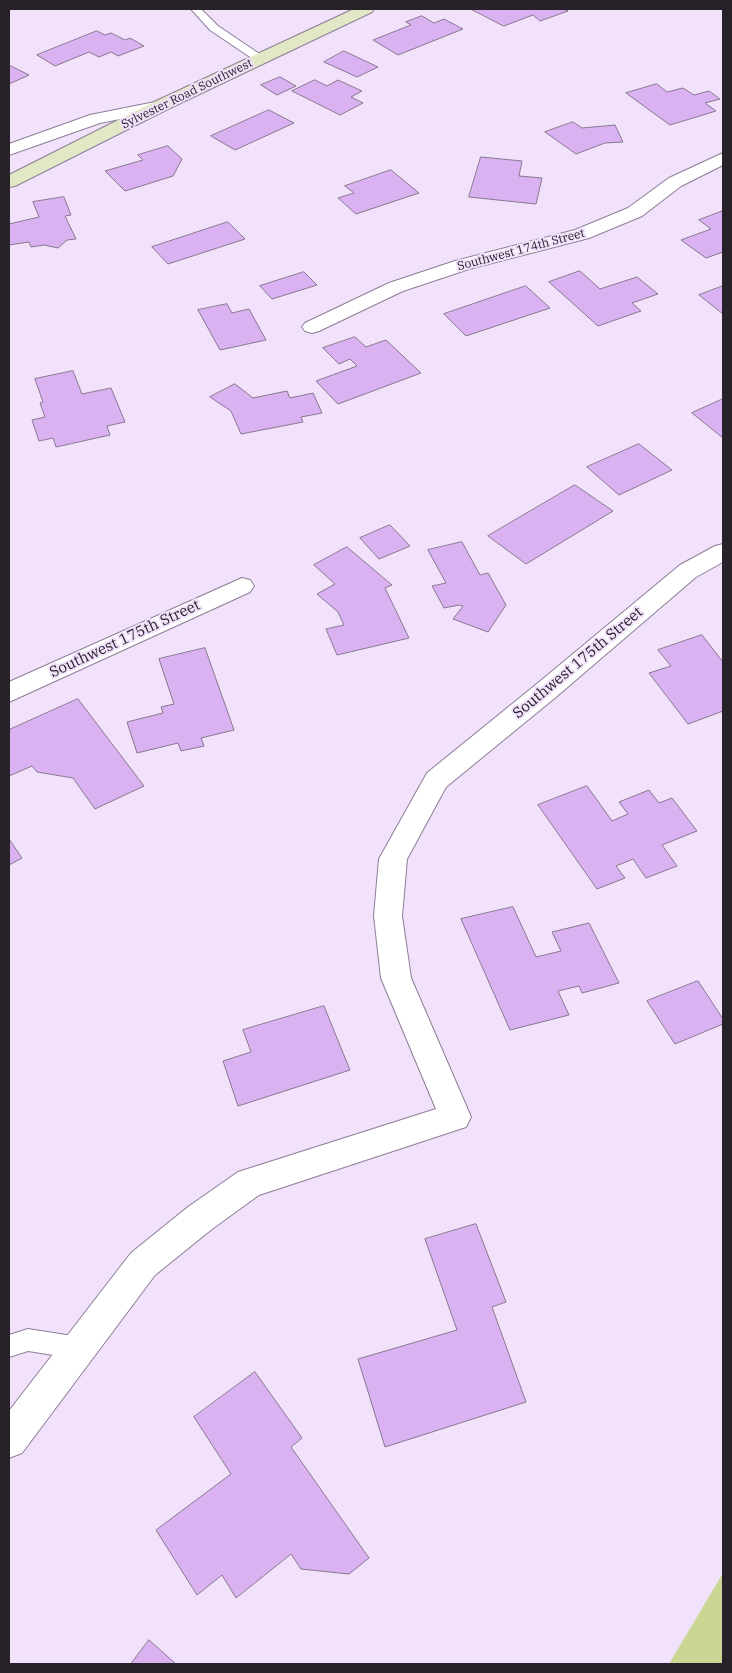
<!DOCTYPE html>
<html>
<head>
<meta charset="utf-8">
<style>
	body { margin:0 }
	#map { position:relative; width:732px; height:1673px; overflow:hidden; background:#f1e1fb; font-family:"IBM Plex Serif",serif }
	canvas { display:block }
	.frame { position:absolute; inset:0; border:10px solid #27212a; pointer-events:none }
</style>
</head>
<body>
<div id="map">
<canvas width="732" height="1673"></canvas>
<div class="frame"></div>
</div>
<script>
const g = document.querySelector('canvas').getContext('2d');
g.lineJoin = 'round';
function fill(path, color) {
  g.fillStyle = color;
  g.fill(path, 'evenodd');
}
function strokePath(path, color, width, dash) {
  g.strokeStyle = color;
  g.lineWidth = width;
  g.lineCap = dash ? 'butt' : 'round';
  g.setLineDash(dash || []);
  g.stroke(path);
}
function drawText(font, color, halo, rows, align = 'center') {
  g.font = font + ' "IBM Plex Serif",serif';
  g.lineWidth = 4;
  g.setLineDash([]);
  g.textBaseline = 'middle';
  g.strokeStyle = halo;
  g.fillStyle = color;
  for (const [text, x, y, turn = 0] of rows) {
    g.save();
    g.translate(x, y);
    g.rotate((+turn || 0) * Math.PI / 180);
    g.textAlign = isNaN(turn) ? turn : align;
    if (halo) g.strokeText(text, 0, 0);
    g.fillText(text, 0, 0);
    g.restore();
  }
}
fill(new Path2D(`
	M 723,1573 L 723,1664 L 669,1664 Z`), '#cad693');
const building = new Path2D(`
	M 471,9 L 563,9 L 568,11 L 540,21 L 533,15 L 504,26 Z
	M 422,16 L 434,23 L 444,19 L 463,29 L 398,55 L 373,40 L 411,25 L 406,22 Z
	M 97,31 L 105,35 L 111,33 L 125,40 L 130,38 L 144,46 L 118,56 L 111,52 L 99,57 L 89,52 L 55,66 L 37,55 Z
	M 344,51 L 378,67 L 357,77 L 324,62 Z
	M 11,66 L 29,75 L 9,84 L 9,67 Z
	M 280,77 L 296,86 L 277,95 L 261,85 Z
	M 315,80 L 327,86 L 338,80 L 362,91 L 351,97 L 363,103 L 340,115 L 292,91 Z
	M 657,84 L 667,92 L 683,88 L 694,95 L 709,91 L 720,99 L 705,103 L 716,111 L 670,125 L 626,93 Z
	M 269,110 L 294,123 L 235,150 L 211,136 Z
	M 573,122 L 582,128 L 615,125 L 623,142 L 605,143 L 576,154 L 545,132 Z
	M 168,146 L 182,159 L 173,176 L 125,191 L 105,171 L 143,160 L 138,155 Z
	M 481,157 L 522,161 L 519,176 L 542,178 L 536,204 L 469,197 Z
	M 391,170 L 419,193 L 356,214 L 338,198 L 354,193 L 345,186 Z
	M 64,197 L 71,215 L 65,216 L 76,239 L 67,240 L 58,248 L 44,245 L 31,247 L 29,242 L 9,245 L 9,224 L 39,217 L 33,202 Z
	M 723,211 L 723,252 L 706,258 L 681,240 L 711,229 L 699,220 Z
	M 228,222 L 245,239 L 168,264 L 152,247 Z
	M 580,271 L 600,289 L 637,277 L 658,294 L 632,303 L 641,311 L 598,326 L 549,282 Z
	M 304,272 L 317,285 L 272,299 L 260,286 Z
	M 526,286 L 550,308 L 466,336 L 444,314 Z
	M 723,286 L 723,314 L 699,295 Z
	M 227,304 L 232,313 L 249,309 L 266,340 L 220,350 L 198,310 Z
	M 355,337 L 366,347 L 386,340 L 421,373 L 338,404 L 316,381 L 357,366 L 350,359 L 339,364 L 323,348 Z
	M 73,371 L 82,394 L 111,388 L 125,422 L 107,426 L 110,435 L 56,447 L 53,438 L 39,441 L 32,420 L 45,417 L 40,403 L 43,402 L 35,379 Z
	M 235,384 L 253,398 L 287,391 L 290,398 L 313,393 L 322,413 L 301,417 L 303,422 L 241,434 L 231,411 L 210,397 Z
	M 723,399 L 723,438 L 692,413 Z
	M 639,444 L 672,470 L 619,495 L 587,467 Z
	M 575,485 L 613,511 L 526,564 L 488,536 Z
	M 390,525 L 410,546 L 379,559 L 360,538 Z
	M 462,542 L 480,575 L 488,573 L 506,605 L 488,632 L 453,619 L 463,606 L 459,605 L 444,608 L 432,586 L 446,583 L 428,550 Z
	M 347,547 L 392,585 L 385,588 L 409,638 L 337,655 L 326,629 L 344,625 L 338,612 L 317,594 L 335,584 L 314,565 Z
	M 702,635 L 723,662 L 723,711 L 688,724 L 649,673 L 671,666 L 658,650 Z
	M 205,648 L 234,730 L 201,738 L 204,746 L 181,751 L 178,743 L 137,753 L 127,722 L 163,713 L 161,707 L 174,704 L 159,659 Z
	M 78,699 L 144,786 L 95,809 L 73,778 L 37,772 L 32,766 L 9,776 L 9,730 Z
	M 587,786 L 612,821 L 628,814 L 619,802 L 649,790 L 659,803 L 672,798 L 697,831 L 662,845 L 677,866 L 646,878 L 633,859 L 616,866 L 625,878 L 597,889 L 538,805 Z
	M 9,839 L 22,858 L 9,865 Z
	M 513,907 L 536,957 L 561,951 L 552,932 L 589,923 L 619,983 L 582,993 L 579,986 L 558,991 L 569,1015 L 510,1030 L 461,919 Z
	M 698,981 L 723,1019 L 723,1024 L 675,1044 L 647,1001 Z
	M 324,1006 L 350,1070 L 238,1106 L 223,1061 L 251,1052 L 243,1030 Z
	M 476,1224 L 506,1302 L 492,1307 L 526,1402 L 385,1447 L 358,1359 L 457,1330 L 425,1239 Z
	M 255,1372 L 302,1438 L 291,1447 L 369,1558 L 349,1574 L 301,1569 L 291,1554 L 236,1598 L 222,1575 L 197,1595 L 156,1530 L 231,1474 L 194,1417 Z
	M 149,1640 L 176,1664 L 131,1664 Z`);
fill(building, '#dbb2f1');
strokePath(building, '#87788f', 1);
const lane = new Path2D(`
	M 191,9 L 201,9 L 218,26 L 264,57 L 265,59 L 264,61 L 256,61 L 210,30 Z
	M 28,1329 L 79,1337 L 87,1340 L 90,1348 L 87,1356 L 79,1359 L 28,1351 L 9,1357 L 9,1335 Z`);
const street = new Path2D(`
	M 160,101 L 166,102 L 169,106 L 166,110 L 100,123 L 9,155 L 9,144 L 90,115 Z
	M 723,153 L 723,165 L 681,186 L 642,216 L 589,238 L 469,269 L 403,291 L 319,331 L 312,333 L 305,331 L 302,327 L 305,323 L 389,283 L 455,261 L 575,230 L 628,208 L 669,178 Z
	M 723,544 L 723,562 L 696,577 L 556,697 L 446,787 L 407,859 L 402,916 L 411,978 L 471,1117 L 466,1127 L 259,1195 L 212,1229 L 155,1275 L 22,1453 L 9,1458 L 9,1411 L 131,1253 L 188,1207 L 238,1172 L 436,1109 L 381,978 L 374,916 L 379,859 L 427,773 L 538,683 L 680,565 L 715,546 Z
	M 242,578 L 250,580 L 254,586 L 250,592 L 9,702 L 9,682 Z`);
const secondary = new Path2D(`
	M 354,9 L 374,9 L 372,12 L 166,110 L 15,186 L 9,187 L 9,175 L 154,102 Z`);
strokePath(lane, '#8d7e96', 2);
strokePath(street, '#8d7e96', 2);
strokePath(secondary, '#8d7e96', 2);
fill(lane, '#fff');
fill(street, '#fff');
fill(secondary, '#e2e7c5');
drawText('12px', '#27212a', '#f1e1fb', [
	["Sylvester Road Southwest",187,94,-26],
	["Southwest 174th Street",521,250,-15]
]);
drawText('15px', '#27212a', '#f1e1fb', [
	["Southwest 175th Street",125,639,-25],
	["Southwest 175th Street",578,663,-40]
]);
</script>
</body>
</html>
